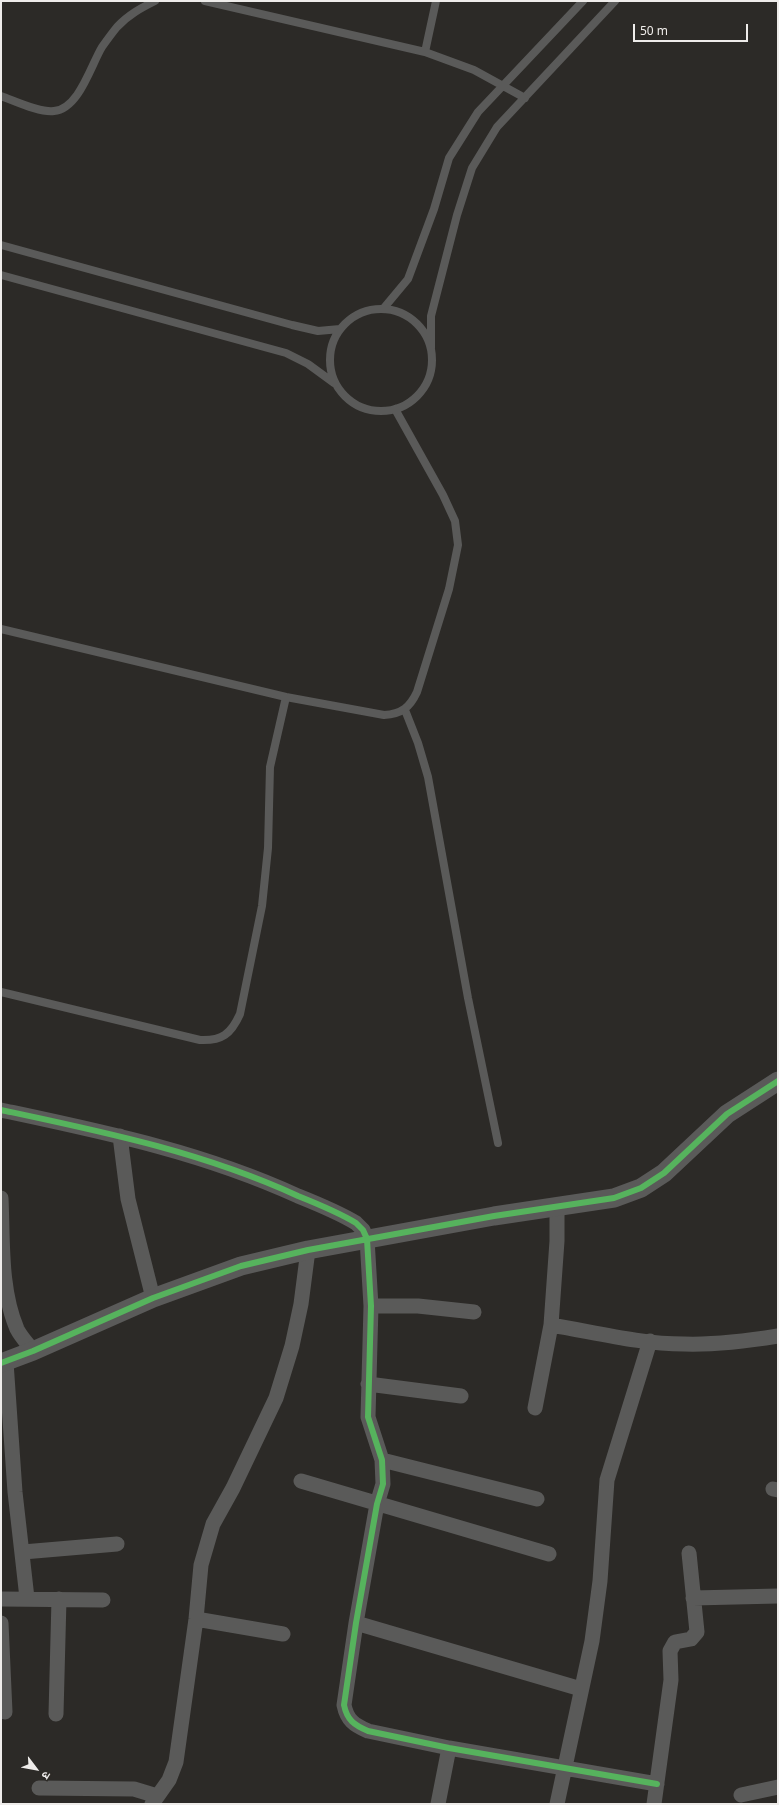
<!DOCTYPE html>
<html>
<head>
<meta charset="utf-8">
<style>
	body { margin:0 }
	#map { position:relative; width:779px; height:1805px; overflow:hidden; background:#2c2a27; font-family:"Noto Sans","Noto Sans Devanagari",sans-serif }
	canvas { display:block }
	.frame { position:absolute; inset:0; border:2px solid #eeecea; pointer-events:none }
	.north { position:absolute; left:16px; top:1749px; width:40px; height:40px; -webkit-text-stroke:3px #2d2a26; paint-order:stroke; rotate:122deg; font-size:11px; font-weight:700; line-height:16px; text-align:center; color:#eeecea }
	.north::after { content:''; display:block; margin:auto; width:14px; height:18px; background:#eeecea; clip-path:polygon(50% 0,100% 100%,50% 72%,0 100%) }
	.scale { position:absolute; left:633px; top:24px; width:115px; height:18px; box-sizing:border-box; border:2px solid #eeecea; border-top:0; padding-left:5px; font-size:12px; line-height:14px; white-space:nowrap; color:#eeecea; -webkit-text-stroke:3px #2d2a26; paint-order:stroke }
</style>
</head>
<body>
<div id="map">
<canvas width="779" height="1805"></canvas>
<div class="frame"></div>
<div class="north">उ</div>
<div class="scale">50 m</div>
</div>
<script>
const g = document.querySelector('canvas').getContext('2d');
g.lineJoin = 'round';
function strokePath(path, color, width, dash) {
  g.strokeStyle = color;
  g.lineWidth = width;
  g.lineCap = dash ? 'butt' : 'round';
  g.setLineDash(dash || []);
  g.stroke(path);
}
strokePath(new Path2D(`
	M 205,1 L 425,52 L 474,70 L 525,98
	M 425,52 L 436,1
	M 1,96 C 15,101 40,113 54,111 C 79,109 91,65 102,47 C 107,40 112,33 117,27 C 128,15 141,8 155,1
	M 1,245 L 292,325 L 318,331 L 340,329
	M 1,275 L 286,353 L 308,364 L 334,383
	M 383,309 L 408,279 L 434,209 L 449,158 L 478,112 L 583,1
	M330 360a51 51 0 1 1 102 0a51 51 0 1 1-102 0Z
	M 431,348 L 431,316 L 457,215 L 472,168 L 497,127 L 615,1
	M 1,629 L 286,697 L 384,715 C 402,714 410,707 417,692 L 449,589 L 458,545 L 455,521 L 443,495 L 395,409
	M 405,710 L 418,743 L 428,777 L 468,998 L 498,1143
	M 1,992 L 200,1040 C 222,1041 231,1034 240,1014 L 262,906 L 268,848 L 270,767 L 286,697`), '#5a5a59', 8);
strokePath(new Path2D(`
	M 1,1110 C 104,1132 202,1152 298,1196 C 318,1204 338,1212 356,1223 L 363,1230 L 367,1239 L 371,1306 L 368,1417 L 382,1460 L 383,1484 L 377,1504 L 356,1623 L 344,1705 C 347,1720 354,1725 368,1731 L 449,1748 L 657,1784
	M 120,1136 L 128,1199 L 153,1298
	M 1,1198 C 3,1241 0,1289 17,1329 C 21,1337 28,1344 33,1351
	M 371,1306 L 418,1306 L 474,1312
	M 551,1325 C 594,1332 640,1344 684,1344 C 715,1345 747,1341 778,1336
	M 6,1362 L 15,1492 L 27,1598
	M 368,1384 L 461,1396
	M 535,1408 L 551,1325 L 557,1241 L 557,1208
	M 382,1460 L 537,1499
	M 301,1481 L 549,1554
	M 773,1489 L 778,1490
	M 23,1552 L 117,1544
	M 693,1598 L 778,1596
	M 1,1599 L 103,1600
	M 196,1619 L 283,1634
	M 1,1623 L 5,1712
	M 356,1623 L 581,1689
	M 56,1714 L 59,1599
	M 39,1788 L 134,1789 L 157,1796
	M 741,1795 L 778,1787
	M 152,1804 L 169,1780 L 176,1762 L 196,1619 L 201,1565 L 213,1524 L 233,1488 L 276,1398 L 292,1346 L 301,1304 L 308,1250
	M 438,1804 L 449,1748
	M 557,1804 L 592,1641 L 600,1581 L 607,1480 L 650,1341
	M 654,1804 L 671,1680 L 670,1651 L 675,1642 L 691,1639 L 697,1632 L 689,1553`), '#5a5a59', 15);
strokePath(new Path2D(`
	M 1,1363 L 33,1351 L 153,1298 L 241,1266 L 308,1250 L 494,1216 L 614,1198 L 641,1188 L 664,1173 L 727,1114 L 778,1081`), '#5a5a59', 19);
strokePath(new Path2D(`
	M 1,1110 C 104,1132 202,1152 298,1196 C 318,1204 338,1212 356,1223 L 363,1230 L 367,1239 L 371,1306 L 368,1417 L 382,1460 L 383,1484 L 377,1504 L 356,1623 L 344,1705 C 347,1720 354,1725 368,1731 L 449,1748 L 657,1784
	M 1,1363 L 33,1351 L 153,1298 L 241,1266 L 308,1250 L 494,1216 L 614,1198 L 641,1188 L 664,1173 L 727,1114 L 778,1081`), '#56b35d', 6);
</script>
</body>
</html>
